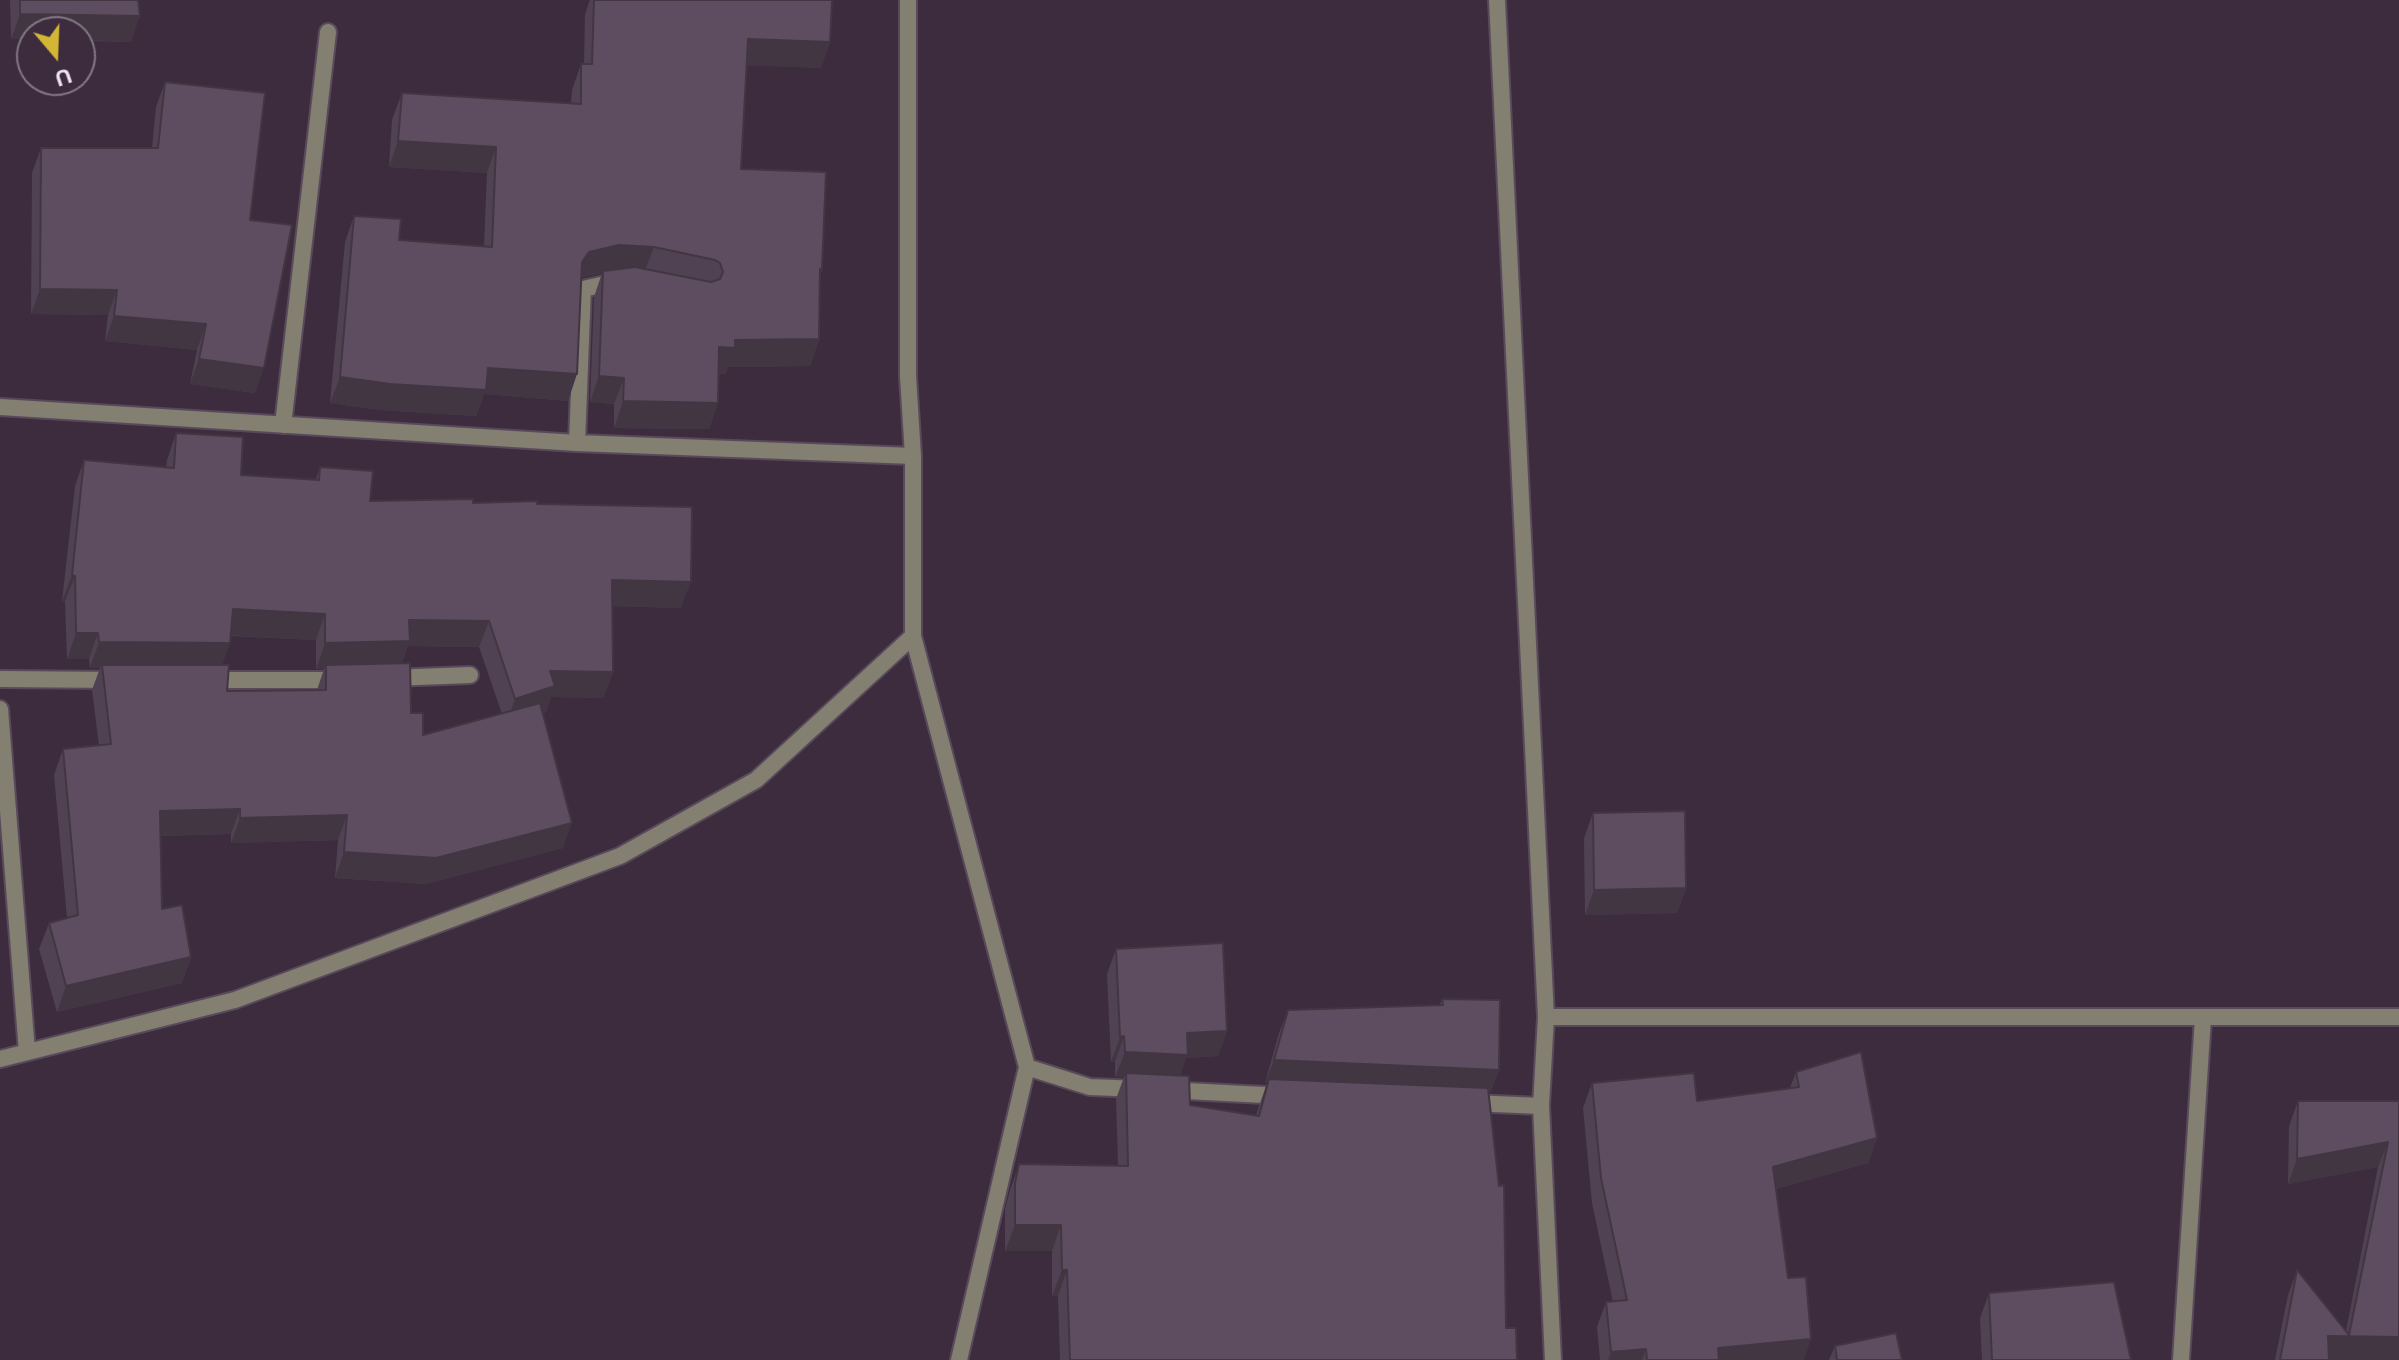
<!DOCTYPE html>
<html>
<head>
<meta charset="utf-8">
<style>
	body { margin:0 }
	#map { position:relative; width:2399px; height:1360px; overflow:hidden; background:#3c2c3e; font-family:Helvetica,sans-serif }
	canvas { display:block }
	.north { position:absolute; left:16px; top:16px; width:80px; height:80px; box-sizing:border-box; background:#3c2c3e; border:2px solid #847686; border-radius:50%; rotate:161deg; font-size:22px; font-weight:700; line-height:32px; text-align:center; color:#f0e6f1 }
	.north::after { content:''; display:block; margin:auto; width:28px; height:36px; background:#d3b635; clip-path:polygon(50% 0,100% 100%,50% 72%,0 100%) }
</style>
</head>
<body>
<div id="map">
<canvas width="2399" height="1360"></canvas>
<div class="north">U</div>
</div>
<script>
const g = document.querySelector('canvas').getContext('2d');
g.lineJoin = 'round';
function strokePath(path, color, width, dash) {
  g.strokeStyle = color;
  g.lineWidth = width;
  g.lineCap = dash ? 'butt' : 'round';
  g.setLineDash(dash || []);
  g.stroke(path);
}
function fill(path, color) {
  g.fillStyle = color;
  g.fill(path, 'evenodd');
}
const minor = new Path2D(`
	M 908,0 L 908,376 L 913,456 L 913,636 L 1027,1067 L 1090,1087 L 1140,1089
	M 1497,0 L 1546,1017 L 1541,1106 L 1553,1360
	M 0,407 L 577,443 L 913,456
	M 283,425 L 328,32
	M 577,443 L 583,289 L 618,281
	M 391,678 L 470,675
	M 0,679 L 116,680
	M 207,680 L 340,680
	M 0,709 L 27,1052
	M 1546,1017 L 2399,1017
	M 0,1059 L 235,1000 L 620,856 L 756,780 L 913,636
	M 1167,1090 L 1284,1096
	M 1471,1103 L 1541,1106
	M 959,1360 L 1027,1067
	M 2181,1360 L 2203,1018`);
strokePath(minor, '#594a5b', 20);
strokePath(minor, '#837f71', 16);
fill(new Path2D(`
	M 10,0 L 138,0 L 131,42 L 11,39 Z
	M 590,0 L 832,0 L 830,42 L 821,68 L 746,65 L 741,169 L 822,269 L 820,275 L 819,339 L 810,366 L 728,367 L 725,374 L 719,374 L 718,403 L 709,429 L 614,428 L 614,404 L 590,402 L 594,297 L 602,273 L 581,278 L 568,401 L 484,394 L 476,416 L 380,410 L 330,403 L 345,242 L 354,216 L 399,240 L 484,247 L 487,173 L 389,167 L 392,120 L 402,93 L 571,103 L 572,90 L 581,64 L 584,64 L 585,14 Z
	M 165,82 L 250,220 L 255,393 L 190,384 L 197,350 L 105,341 L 108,315 L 31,314 L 32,173 L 41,148 L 152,148 L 156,107 Z
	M 176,433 L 241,475 L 316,479 L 320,467 L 370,501 L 537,504 L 681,608 L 612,606 L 613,672 L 603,698 L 551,697 L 546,712 L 543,713 L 563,848 L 426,884 L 335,878 L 338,840 L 231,843 L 231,834 L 160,836 L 162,909 L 191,957 L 182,983 L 57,1012 L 39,949 L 49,923 L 67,918 L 54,775 L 63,749 L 99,746 L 92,690 L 100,668 L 90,668 L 89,659 L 67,659 L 65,602 L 62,601 L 75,486 L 84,460 L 166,468 L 167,460 ZM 231,636 L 316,640 L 316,669 L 324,669 L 317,690 L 227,691 L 222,665 L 230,643 ZM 408,646 L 479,647 L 502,714 L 423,735 L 411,713 L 402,663 Z
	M 1593,813 L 1686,888 L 1677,913 L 1585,915 L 1584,838 Z
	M 1116,949 L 1227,1031 L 1218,1056 L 1186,1058 L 1180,1075 L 1190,1105 L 1256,1115 L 1267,1083 L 1265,1083 L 1279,1033 L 1288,1010 L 1439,1006 L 1442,999 L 1499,1070 L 1490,1093 L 1489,1093 L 1506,1328 L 1517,1360 L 1060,1360 L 1058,1296 L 1052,1296 L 1052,1251 L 1005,1251 L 1005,1209 L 1010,1190 L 1019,1164 L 1118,1165 L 1116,1099 L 1124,1077 L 1115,1077 L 1115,1062 L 1111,1062 L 1107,974 Z
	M 1796,1072 L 1877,1138 L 1868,1163 L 1776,1189 L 1788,1278 L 1804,1360 L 1600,1360 L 1597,1327 L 1606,1302 L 1613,1302 L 1592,1203 L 1583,1108 L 1592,1083 L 1697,1101 L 1790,1088 Z
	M 2298,1101 L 2399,1101 L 2399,1360 L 2275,1360 L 2288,1295 L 2297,1270 L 2346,1331 L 2378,1167 L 2288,1184 L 2289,1126 Z
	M 1989,1293 L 2131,1360 L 1982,1360 L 1980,1318 Z
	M 1835,1346 L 1902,1360 L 1829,1360 Z`), '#514253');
fill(new Path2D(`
	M 20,14 L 140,16 L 131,42 L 80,40 L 80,32 L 32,32 L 32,39 L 11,39 Z
	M 748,39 L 830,42 L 821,68 L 738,65 Z
	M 398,141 L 496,147 L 487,173 L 389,167 Z
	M 619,245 L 654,247 L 644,273 L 610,271 L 579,279 L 582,262 L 589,252 Z
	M 40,289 L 117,290 L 108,315 L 31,314 Z
	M 114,316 L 206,324 L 197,350 L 105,341 Z
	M 819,339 L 810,366 L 728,367 L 725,374 L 710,373 L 719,347 L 735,340 Z
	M 199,359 L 264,368 L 255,393 L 190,384 Z
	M 488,368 L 577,374 L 568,401 L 484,394 L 476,416 L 380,410 L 330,403 L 340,377 Z
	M 599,376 L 624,378 L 614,404 L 590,402 Z
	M 623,401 L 718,403 L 709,429 L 614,428 Z
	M 72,575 L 75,576 L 65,602 L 62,601 Z
	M 612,580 L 691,582 L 681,608 L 603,606 Z
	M 233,609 L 325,614 L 316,640 L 223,635 Z
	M 409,620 L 489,621 L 479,647 L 408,646 L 400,667 L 326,665 L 324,669 L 316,669 L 325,643 Z
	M 76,633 L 98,633 L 89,659 L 67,659 Z
	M 99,642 L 230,643 L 221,669 L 102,665 L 100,668 L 90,668 Z
	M 550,671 L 613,672 L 603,698 L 551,697 L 546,712 L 506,725 L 515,699 Z
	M 240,809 L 231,834 L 151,836 L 160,811 Z
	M 347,815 L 338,840 L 231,843 L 240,818 Z
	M 572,823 L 563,848 L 426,884 L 335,878 L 344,852 Z
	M 1686,888 L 1677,913 L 1585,915 L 1594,890 Z
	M 191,957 L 182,983 L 57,1012 L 66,986 Z
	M 1227,1031 L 1218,1056 L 1186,1058 L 1179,1080 L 1126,1073 L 1124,1077 L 1115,1077 L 1125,1052 L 1187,1033 Z
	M 1124,1036 L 1115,1062 L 1111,1062 L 1120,1037 Z
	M 1274,1060 L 1499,1070 L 1490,1093 L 1265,1083 Z
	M 1877,1138 L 1868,1163 L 1764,1192 L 1773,1167 Z
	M 2388,1142 L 2378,1167 L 2288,1184 L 2297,1159 Z
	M 1015,1225 L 1061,1225 L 1052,1251 L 1005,1251 Z
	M 1062,1270 L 1067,1270 L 1058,1296 L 1052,1296 Z
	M 2328,1336 L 2399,1337 L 2399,1360 L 2320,1360 Z
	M 1811,1339 L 1804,1360 L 1714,1360 L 1718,1348 Z
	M 1646,1349 L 1642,1360 L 1608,1360 L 1611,1352 Z`), '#423643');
const building = new Path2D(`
	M 20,0 L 138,0 L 140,16 L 20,14 Z
	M 594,0 L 832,0 L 830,42 L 748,39 L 741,169 L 826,172 L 822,269 L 820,269 L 819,339 L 735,340 L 735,348 L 719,347 L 718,403 L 623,401 L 624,378 L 599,376 L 603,271 L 635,267 L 711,282 L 720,279 L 723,272 L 720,263 L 715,260 L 654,247 L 619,245 L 589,252 L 582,262 L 577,374 L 488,368 L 486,390 L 390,384 L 340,377 L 354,216 L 401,219 L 399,240 L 492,247 L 496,147 L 398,141 L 402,93 L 581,104 L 581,64 L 592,64 Z
	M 165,82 L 265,93 L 250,220 L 292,225 L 264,368 L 199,359 L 206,324 L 114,316 L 117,290 L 40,289 L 41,148 L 158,148 Z
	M 176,433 L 243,437 L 241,475 L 319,480 L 320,467 L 373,471 L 370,501 L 473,499 L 473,503 L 537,501 L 537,504 L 692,507 L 691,582 L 612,580 L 613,672 L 550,671 L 555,686 L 515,699 L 489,621 L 409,620 L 410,641 L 325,643 L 325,614 L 233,609 L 230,643 L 99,642 L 98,633 L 76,633 L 75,576 L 72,575 L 84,460 L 174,468 Z
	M 410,663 L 411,713 L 423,713 L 423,735 L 540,703 L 572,823 L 436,858 L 344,852 L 347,815 L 240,818 L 240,809 L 160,811 L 162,909 L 182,905 L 191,957 L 66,986 L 49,923 L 78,915 L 63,749 L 111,744 L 102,665 L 229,665 L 227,691 L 326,690 L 326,665 Z
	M 1685,811 L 1686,888 L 1594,890 L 1593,813 Z
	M 1223,943 L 1227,1031 L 1187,1033 L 1188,1055 L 1125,1052 L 1124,1036 L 1120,1037 L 1116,949 Z
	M 1442,999 L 1500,1000 L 1499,1070 L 1274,1060 L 1288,1010 L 1443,1005 Z
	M 1861,1052 L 1877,1138 L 1773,1167 L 1788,1278 L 1806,1277 L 1811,1339 L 1718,1348 L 1719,1360 L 1647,1360 L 1646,1349 L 1611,1352 L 1606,1302 L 1627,1300 L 1601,1178 L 1592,1083 L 1694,1073 L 1697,1101 L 1799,1087 L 1796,1072 Z
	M 1126,1073 L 1189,1076 L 1190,1105 L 1259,1116 L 1269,1079 L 1488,1088 L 1499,1186 L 1504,1185 L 1506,1328 L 1516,1328 L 1517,1360 L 1070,1360 L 1067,1270 L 1062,1270 L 1061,1225 L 1015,1225 L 1015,1183 L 1019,1164 L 1128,1166 Z
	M 2298,1101 L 2399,1101 L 2399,1337 L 2328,1336 L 2329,1360 L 2280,1360 L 2297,1270 L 2349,1335 L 2388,1142 L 2297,1159 Z
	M 2114,1282 L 2131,1360 L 1992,1360 L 1989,1293 Z
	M 1896,1333 L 1902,1360 L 1837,1360 L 1835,1346 Z`);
fill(building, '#5e4d60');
strokePath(building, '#423643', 2);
</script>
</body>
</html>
